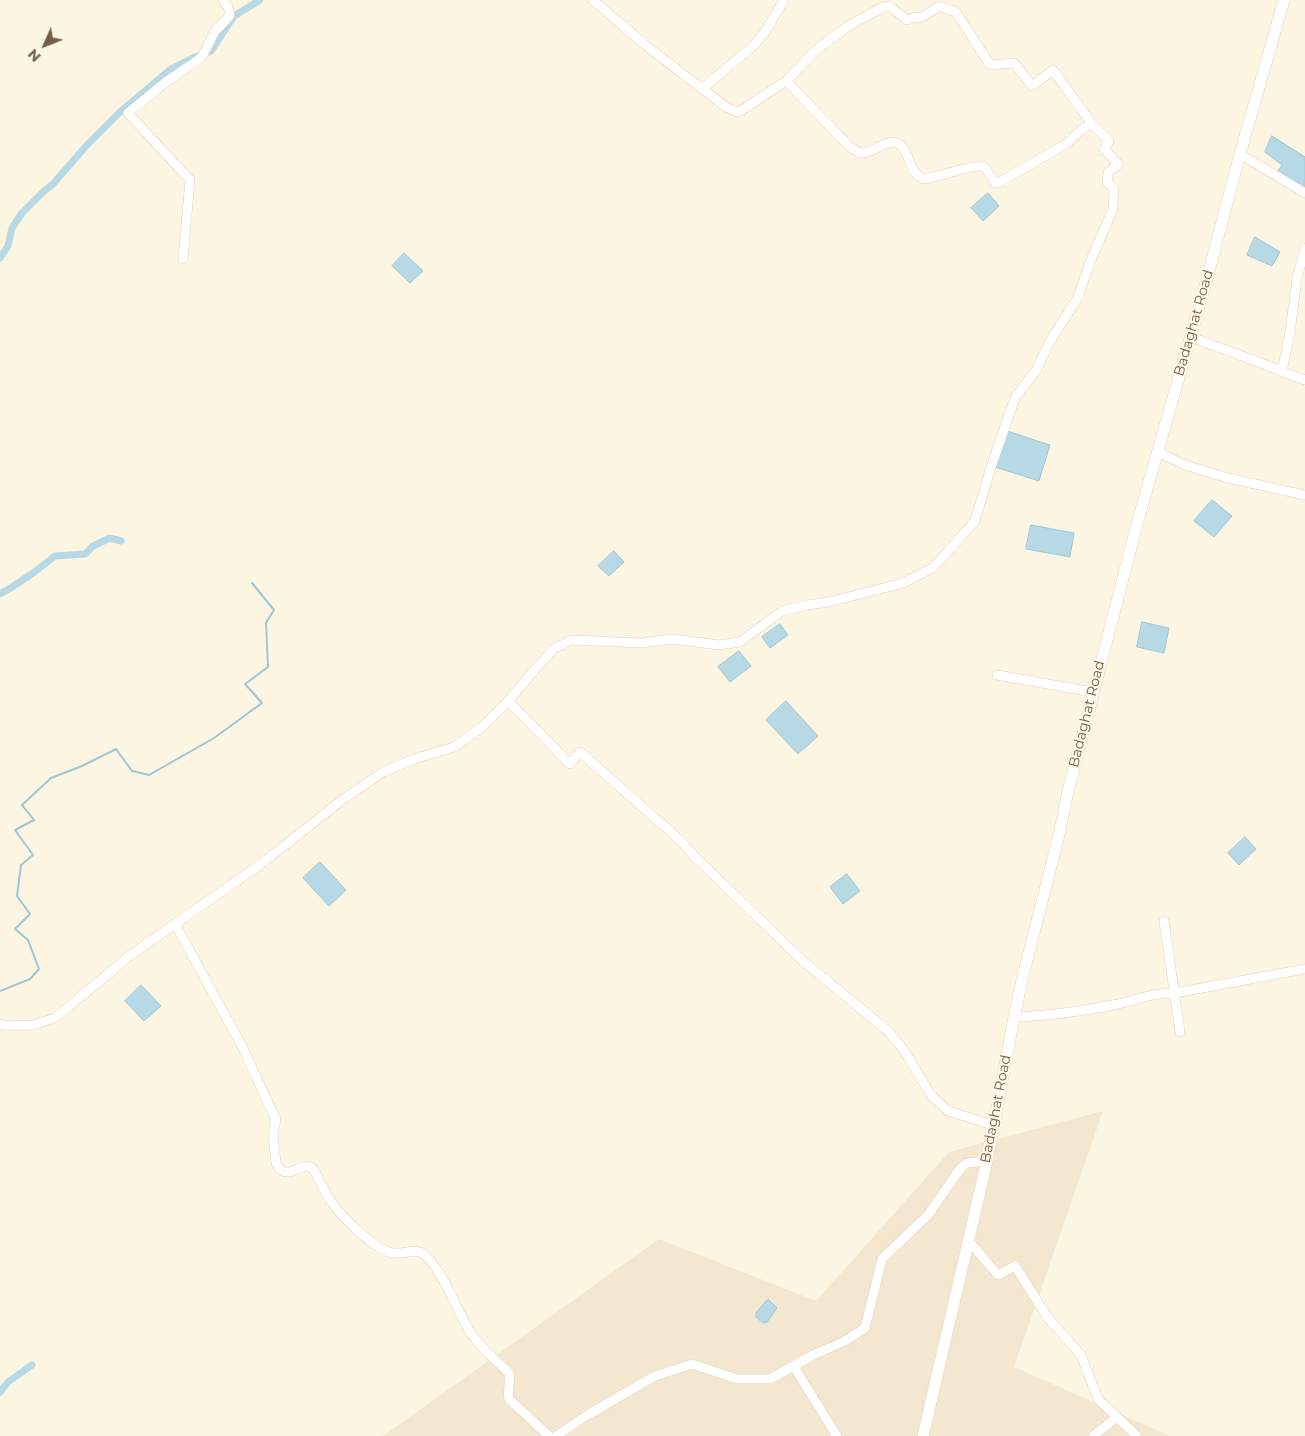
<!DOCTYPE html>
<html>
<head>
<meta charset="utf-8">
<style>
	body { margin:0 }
	#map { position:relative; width:1305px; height:1436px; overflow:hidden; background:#fcf5e1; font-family:Montserrat,sans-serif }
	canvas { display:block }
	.north { position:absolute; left:20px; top:20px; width:50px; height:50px; -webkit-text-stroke:4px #fff8e7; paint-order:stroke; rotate:226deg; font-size:14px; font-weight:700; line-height:20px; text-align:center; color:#735c48 }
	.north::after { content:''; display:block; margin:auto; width:18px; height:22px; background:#735c48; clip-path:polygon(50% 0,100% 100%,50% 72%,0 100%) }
</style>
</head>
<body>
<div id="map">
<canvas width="1305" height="1436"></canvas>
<div class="north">N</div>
</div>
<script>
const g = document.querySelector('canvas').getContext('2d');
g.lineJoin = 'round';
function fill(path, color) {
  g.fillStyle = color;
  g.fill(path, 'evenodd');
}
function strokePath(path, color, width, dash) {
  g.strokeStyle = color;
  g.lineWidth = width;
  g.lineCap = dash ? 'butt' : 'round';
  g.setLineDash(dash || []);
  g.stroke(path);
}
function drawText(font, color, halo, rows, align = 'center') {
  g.font = font + ' Montserrat,sans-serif';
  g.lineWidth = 4;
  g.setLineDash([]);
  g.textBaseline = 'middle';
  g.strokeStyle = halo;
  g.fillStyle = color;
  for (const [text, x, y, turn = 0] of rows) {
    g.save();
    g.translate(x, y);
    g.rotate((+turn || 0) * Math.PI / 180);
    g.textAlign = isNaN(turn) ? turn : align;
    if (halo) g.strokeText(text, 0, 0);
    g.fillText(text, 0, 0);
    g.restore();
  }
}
fill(new Path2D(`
	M 1103,1111 L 1014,1367 L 1170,1436 L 383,1436 L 659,1239 L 816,1301 L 949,1152 Z`), '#f4e7cf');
const water = new Path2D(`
	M 1272,136 L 1305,157 L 1305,190 L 1277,172 L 1282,165 L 1265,152 Z
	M 988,193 L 999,206 L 983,221 L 971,208 Z
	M 1255,237 L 1280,252 L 1272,266 L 1247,255 Z
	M 404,253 L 423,271 L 410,283 L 392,266 Z
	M 1007,431 L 1050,445 L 1039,481 L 995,467 Z
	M 1212,500 L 1232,516 L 1214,537 L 1194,521 Z
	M 1031,525 L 1074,533 L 1070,557 L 1026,549 Z
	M 614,551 L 624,562 L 609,576 L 598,566 Z
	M 1142,622 L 1169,628 L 1164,653 L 1137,647 Z
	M 780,624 L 788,635 L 770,648 L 762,637 Z
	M 739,651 L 751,666 L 730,682 L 718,667 Z
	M 786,701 L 818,736 L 798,754 L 766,720 Z
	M 1245,837 L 1256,849 L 1239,865 L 1228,853 Z
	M 320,862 L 346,890 L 329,906 L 303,878 Z
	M 847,874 L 860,891 L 843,904 L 830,887 Z
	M 141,985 L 161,1006 L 144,1021 L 125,1001 Z
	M 769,1300 L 777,1308 L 767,1322 L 763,1323 L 756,1317 L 756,1313 L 766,1301 Z`);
fill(water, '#b6d9e5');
strokePath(water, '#9cc7d7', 1);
strokePath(new Path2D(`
	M 0,991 L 30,979 L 39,969 L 28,940 L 15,929 L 30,914 L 17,896 L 21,865 L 33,855 L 15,830 L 34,820 L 22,805 L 51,778 L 82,766 L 116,749 L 132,771 L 149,775 L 214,738 L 262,703 L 245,684 L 268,667 L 266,623 L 274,610 L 252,583`), '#9cc7d7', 2);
strokePath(new Path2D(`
	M 0,258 L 8,246 L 12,228 L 22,213 L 43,192 L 53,184 L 86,146 L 119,113 L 171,69 L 195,57 L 211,51 L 234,16 L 260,0
	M 0,594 L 9,589 L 33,573 L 55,556 L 85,554 L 93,546 L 110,538 L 121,541
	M 0,1392 L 8,1382 L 32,1365`), '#b6d9e5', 7);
const street = new Path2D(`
	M 593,0 L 649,48 L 726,107 L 737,112 L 742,110 L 786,81 L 849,146 C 853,149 858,153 863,153 C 874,152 890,137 899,144 C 911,152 909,178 926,179 C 935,177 978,163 984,167 C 988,170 992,178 995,183 L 998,183 L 1066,144 L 1082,129 L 1092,124 L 1053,70 L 1032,86 L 1014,63 L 990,65 L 956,12 L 940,6 L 920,18 L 915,17 L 907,20 L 889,6 L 883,7 L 850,25 L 817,49 L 786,81
	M 702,89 L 753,46 L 765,32 L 784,0
	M 1240,154 L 1305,193
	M 183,259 L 190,180 L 128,113 L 166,82 L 198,60 L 203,55 L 215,31 L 225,21 L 230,15 L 228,7 L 223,0
	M 1191,337 L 1282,371 L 1290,332 L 1297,278 L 1305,248
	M 1280,371 L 1305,380
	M 1158,452 L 1185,465 L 1228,478 L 1305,495
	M 997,675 L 1093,692
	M 508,701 L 570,764 L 580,752 L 681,841 L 694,856 L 803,961 L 888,1031 L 903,1049 L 931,1095 L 948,1111 L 993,1125
	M 1164,921 L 1180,1032
	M 175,924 L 243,1048 L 276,1120 L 273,1133 L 274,1144 L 276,1163 L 279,1169 L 285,1172 L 290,1172 L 305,1166 L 310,1167 L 314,1170 C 319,1180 324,1191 330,1200 C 342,1217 373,1249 393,1253 C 405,1255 416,1246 426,1256 C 446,1277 455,1307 470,1332 C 479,1346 497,1361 509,1373 C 511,1383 507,1390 509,1399 L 549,1436
	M 1014,1017 C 1049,1016 1083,1011 1118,1004 C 1137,1000 1155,992 1175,993 L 1305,969
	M 0,1024 L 5,1026 L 33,1025 L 55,1018 L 132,954 L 261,864 L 342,800 L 383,772 L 414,759 L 454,747 L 482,727 L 508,701 L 553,649 L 572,640 L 643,643 L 672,639 L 719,645 L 740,642 L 782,611 L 807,605 L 829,602 L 903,583 L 934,567 L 975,521 L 991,467 L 1015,398 L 1037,369 L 1049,343 L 1077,299 L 1093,255 L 1113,209 L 1114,189 L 1107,182 L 1108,173 L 1118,164 L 1104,149 L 1109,141 L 1092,124
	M 968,1240 L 998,1275 L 1015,1266 L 1048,1318 L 1081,1355 L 1098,1399 L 1137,1436
	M 797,1364 L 796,1370 L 837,1436
	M 556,1436 L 589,1414 L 655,1376 L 692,1364 L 737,1379 L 770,1379 L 813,1355 L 845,1341 L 865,1328 L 882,1259 L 928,1215 L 960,1169 L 967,1163 L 987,1161
	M 1093,1436 L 1117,1417`);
const secondary = new Path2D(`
	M 923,1436 L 987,1161 L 1014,1017 L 1023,976 L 1059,835 L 1068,791 L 1137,524 L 1205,286 L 1240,154 L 1284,0`);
strokePath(street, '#e0d1bd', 10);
strokePath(secondary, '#e5d3bb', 12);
strokePath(street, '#fff', 9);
strokePath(secondary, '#fff', 11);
drawText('14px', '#735c48', '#fff8e7', [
	["Badaghat Road",1194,323,-74],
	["Badaghat Road",1087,714,-76],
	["Badaghat Road",996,1109,-79]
]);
</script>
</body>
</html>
